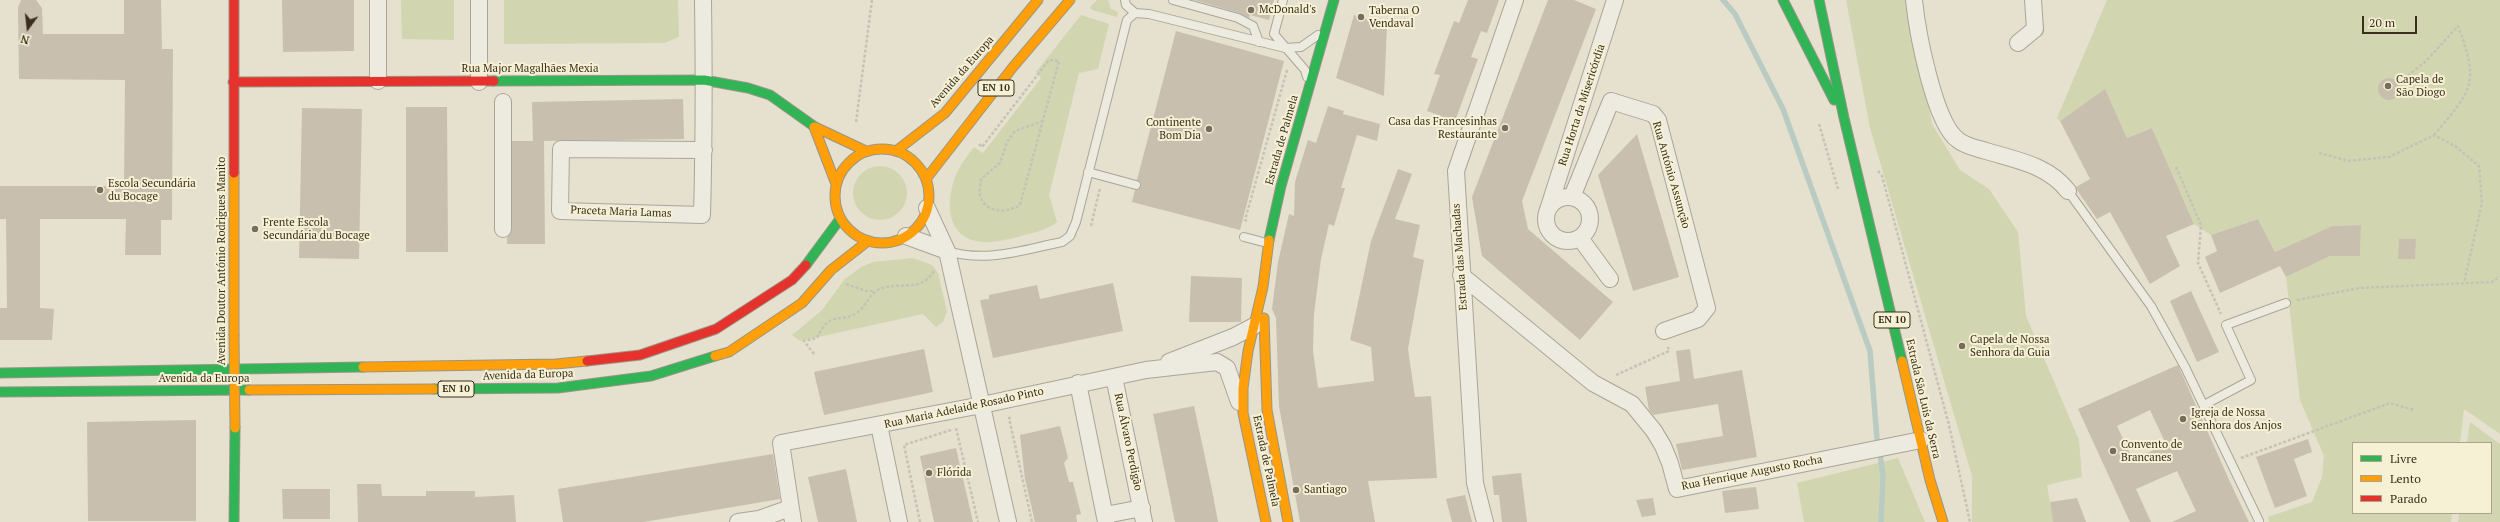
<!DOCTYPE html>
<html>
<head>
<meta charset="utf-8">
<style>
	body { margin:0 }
	#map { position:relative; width:2500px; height:522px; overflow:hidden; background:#e5e1ce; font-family:"PT Serif",serif }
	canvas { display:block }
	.legend { position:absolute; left:2352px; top:442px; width:140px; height:72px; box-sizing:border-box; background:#f6f0d4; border:1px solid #aba38b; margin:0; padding:5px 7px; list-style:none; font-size:12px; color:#3a2f1e }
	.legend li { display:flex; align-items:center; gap:8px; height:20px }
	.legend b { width:20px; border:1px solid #aba38b }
	.north { position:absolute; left:8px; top:8px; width:40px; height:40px; -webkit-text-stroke:3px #f6f0d4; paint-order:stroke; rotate:195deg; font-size:11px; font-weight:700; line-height:16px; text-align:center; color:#3a2f1e }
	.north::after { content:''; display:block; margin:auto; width:14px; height:18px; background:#3a2f1e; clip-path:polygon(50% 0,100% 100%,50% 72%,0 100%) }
	.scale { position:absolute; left:2362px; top:16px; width:55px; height:18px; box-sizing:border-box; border:2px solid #3a2f1e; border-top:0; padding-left:5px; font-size:12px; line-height:14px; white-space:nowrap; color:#3a2f1e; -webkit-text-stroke:3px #f6f0d4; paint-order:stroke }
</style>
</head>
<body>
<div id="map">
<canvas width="2500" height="522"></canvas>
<ul class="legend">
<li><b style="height:5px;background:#30b455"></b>Livre</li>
<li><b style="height:5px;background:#ff9f0a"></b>Lento</li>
<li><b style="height:5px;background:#e5322d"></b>Parado</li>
</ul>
<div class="north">N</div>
<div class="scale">20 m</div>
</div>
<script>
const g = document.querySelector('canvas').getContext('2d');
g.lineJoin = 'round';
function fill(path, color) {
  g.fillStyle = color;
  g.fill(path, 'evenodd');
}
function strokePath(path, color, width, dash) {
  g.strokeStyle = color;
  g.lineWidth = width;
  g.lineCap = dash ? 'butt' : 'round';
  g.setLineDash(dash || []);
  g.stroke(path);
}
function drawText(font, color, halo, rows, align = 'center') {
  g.font = font + ' "PT Serif",serif';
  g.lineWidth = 4;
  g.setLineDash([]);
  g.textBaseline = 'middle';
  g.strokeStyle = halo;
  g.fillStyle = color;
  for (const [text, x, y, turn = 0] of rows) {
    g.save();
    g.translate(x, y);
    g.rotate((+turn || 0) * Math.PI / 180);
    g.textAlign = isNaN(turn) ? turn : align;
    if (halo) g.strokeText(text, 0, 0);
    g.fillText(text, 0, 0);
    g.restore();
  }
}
fill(new Path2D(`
	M 401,0 L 454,0 L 454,40 L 402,39 Z
	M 504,0 L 678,0 L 679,37 L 664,43 L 504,44 Z
	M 1097,0 L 1108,0 L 1111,9 L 1118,12 L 1117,17 L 1092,10 L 1090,7 Z
	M 1846,0 L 1911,0 L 1932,124 L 1960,170 L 1989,189 L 2018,232 L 2026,316 L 2079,440 L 2082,477 L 2047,485 L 2053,522 L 1972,522 L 1972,476 L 1870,128 Z
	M 2107,0 L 2500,0 L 2500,434 L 2464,409 L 2460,443 L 2353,443 L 2353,513 L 2452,513 L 2451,522 L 2269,522 L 2268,517 L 2312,502 L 2322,477 L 2324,456 L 2300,400 L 2286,277 L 2330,256 L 2360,256 L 2361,225 L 2332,226 L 2275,252 L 2258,219 L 2211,235 L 2194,224 L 2152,128 L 2127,138 L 2105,90 L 2060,121 L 2057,118 Z
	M 1081,15 L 1109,24 L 1098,69 L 1079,73 L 1049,195 L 1057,222 C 1046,231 1031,233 1018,237 C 1008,239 998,242 988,242 C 947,243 944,204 956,175 C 960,165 967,156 974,147 L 983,153 L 1041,78 L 1036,72 Z
	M853 193a27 27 0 1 1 54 0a27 27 0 1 1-54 0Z
	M 913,258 L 932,265 L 938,273 L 947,312 L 943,322 L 936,327 L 923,314 L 800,341 L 792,335 L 822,310 L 844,280 L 861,267 L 873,262 Z
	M 2470,422 L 2500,444 L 2500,522 L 2458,522 L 2459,513 L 2491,513 L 2491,443 L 2467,443 Z
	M 1898,458 L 1925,522 L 1804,522 L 1797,483 Z`), '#d1d6b0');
strokePath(new Path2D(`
	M 1723,0 L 1735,14 L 1783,109 L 1870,351 L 1877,439
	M 1880,454 L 1883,477 L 1881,522`), '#b9cbc2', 5.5);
fill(new Path2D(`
	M 21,0 L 36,0 L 42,8 L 43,34 L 124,34 L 124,0 L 161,0 L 162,49 L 173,49 L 172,220 L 161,220 L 161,255 L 125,255 L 126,219 L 40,219 L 40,308 L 54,309 L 52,340 L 0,340 L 0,308 L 7,308 L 6,219 L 0,219 L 0,186 L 124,186 L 125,80 L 19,79 L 18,8 Z
	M 282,0 L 354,0 L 354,51 L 283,52 Z
	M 1194,0 L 1274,0 L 1269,20 L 1250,15 L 1249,18 L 1239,13 Z
	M 1468,0 L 1499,0 L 1487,33 L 1481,31 L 1471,57 L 1478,59 L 1455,121 L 1427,111 L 1440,75 L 1434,74 L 1454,21 L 1459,23 Z
	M 1548,0 L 1574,0 L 1596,9 L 1522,201 L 1528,229 L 1613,302 L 1580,340 L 1482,256 L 1472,197 Z
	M 1354,15 L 1387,25 L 1384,96 L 1336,78 Z
	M 1176,31 L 1284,61 L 1240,230 L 1132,202 L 1135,190 L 1141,186 L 1137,180 Z
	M2378 89a11 11 0 1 1 22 0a11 11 0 1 1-22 0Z
	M 2105,89 L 2127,138 L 2152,128 L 2194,224 L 2166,236 L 2180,266 L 2150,284 L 2110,212 L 2097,219 L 2077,190 L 2076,187 L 2090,179 L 2060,121 Z
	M 683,99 L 684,139 L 544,141 L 545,244 L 507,244 L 507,238 L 512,229 L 512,141 L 533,141 L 532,102 Z
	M 1328,106 L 1344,111 L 1343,114 L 1380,124 L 1377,141 L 1357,135 L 1341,188 L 1345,188 L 1334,226 L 1329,224 L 1321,259 L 1314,314 L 1313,351 L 1318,388 L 1374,381 L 1371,347 L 1350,340 L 1371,241 L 1398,169 L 1412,174 L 1395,219 L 1420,225 L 1413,257 L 1424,260 L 1408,349 L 1415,397 L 1431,396 L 1437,478 L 1368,481 L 1375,522 L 1300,522 L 1279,406 L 1276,318 L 1272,309 L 1278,262 L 1289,214 L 1294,216 L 1295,182 L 1308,140 L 1316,143 Z
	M 406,107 L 447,107 L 448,252 L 406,252 Z
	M 302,108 L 362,109 L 359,259 L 299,258 Z
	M 1637,134 L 1679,277 L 1633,291 L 1598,175 Z
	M 2258,219 L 2275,252 L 2332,226 L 2361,225 L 2360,256 L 2330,256 L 2286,277 L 2280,266 L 2220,293 L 2205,257 L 2217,251 L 2211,235 Z
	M 2399,239 L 2416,239 L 2415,259 L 2398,259 Z
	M 1191,276 L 1242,278 L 1241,322 L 1189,322 Z
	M 1113,283 L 1123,331 L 993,358 L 980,300 L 989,299 L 989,295 L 1037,285 L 1040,299 Z
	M 2191,291 L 2219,352 L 2197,362 L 2170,301 Z
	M 924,349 L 933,392 L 824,415 L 814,372 Z
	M 1690,349 L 1694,379 L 1742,370 L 1757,457 L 1682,470 L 1676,444 L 1723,436 L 1718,404 L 1653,415 L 1649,410 L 1645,387 L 1680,381 L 1676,351 Z
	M 2178,365 L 2230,482 L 2249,522 L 2172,522 L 2196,511 L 2177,471 L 2136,489 L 2151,522 L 2130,522 L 2078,409 ZM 2150,410 L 2166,444 L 2133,460 L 2117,426 Z
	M 1194,406 L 1212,490 L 1218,522 L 1175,522 L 1153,414 Z
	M 196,420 L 196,521 L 88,521 L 87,422 Z
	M 1060,426 L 1068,458 L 1064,463 L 1069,482 L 1073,482 L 1081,514 L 1076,515 L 1077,522 L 1035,522 L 1025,479 L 1020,435 Z
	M 2308,439 L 2312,452 L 2294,459 L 2307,496 L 2275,508 L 2256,457 Z
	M 956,448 L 973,522 L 934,522 L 920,456 Z
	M 773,454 L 780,499 L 644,522 L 563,522 L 558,489 Z
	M 846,469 L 857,522 L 818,522 L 808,477 Z
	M 1521,473 L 1527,522 L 1502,522 L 1499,495 L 1494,495 L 1492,476 Z
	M 357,484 L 381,484 L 382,496 L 426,496 L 426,491 L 475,491 L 475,497 L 514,495 L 516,522 L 358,522 Z
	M 1756,487 L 1759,509 L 1725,513 L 1722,491 Z
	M 282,489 L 330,489 L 330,519 L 283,519 Z
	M 1465,495 L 1472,522 L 1452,522 L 1446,499 Z
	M 1653,498 L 1656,515 L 1642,517 L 1636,500 Z
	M 2077,498 L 2086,522 L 2053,522 L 2050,502 Z`), '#c9bfaf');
const lane = new Path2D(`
	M 1125,0 L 1126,5 L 1135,13
	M 1173,0 L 1238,18 L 1253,26 L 1259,42
	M 1283,0 L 1274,34 L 1305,70 L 1307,77
	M 1088,172 L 1136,185
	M 2068,191 L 2151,306 L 2185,367 L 2259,521
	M 1244,237 L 1267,243
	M 947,251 C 987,263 1022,250 1062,242 L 1070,236 L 1076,222 L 1127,20 L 1135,13 L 1149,14 L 1285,48 L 1301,47 L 1318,35
	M 2204,405 L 2251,380 L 2226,325 L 2286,303`);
const street = new Path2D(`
	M 479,0 L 479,82
	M 703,0 C 704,72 704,143 702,215 L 560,211 L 561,149 L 704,150
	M 1914,0 C 1917,30 1934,123 1958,140 C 1965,146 1976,148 1986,151 C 2016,160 2048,165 2068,191
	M 2018,43 L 2035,29 L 2033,0
	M 378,81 L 378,0
	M 503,102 L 503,229
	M 1572,197 L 1611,101 L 1653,114 L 1658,120 L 1707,308 L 1698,319 L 1664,331
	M1546 219a22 22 0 1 1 44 0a22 22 0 1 1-44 0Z
	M 927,208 L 947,251 L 1008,522
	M 1548,210 L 1615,0
	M 906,236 L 947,251
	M 1580,238 L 1610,279
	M 1461,275 L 1593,383 L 1632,404 L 1654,431 L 1663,446 L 1670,463 L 1677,489 L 1921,440
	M 1169,362 L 1233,337 L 1254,326
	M 1114,377 L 1144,522
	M 1078,383 L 1106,522
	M 879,425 L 899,522
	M 1105,515 L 1142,508
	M 738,522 L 759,519 L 790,508
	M 793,522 L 781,443 L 982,405 L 1146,370 L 1217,362 L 1227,368 L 1239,402
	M 1485,522 L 1475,483 L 1456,171 L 1515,0`);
const fast = new Path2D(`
	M 1783,0 L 1834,100
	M 1819,0 L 1844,118 L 1902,361
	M 494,81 L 704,80 L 748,88 L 770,95 L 815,127
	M 1269,240 L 1281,186 L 1334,0
	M 806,265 L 840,219
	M 0,373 L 363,367
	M 434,389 L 558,388 L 651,376 L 715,356
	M 0,392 L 249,390
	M 234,522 L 235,428`);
const slow = new Path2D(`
	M 814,127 L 836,184
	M 815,127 L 866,151
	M835 196a47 47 0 1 1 94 0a47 47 0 1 1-94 0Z
	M 896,151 L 945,113 L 1038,0
	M 234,173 L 234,334
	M 926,179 L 1013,67 L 1070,0
	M 1264,318 L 1267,410 L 1288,522
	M 715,356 L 729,352 L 802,303 L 831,270 L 868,241
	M 1902,361 L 1930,480 L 1943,522
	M 363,367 L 556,364 L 587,361
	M 249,390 L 434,389
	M 1266,522 L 1243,413 L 1243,388 L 1248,351 L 1263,287 L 1269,240`);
const jam = new Path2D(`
	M 234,0 L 234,173
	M 233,82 L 494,81
	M 587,361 L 640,355 L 716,329 L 792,280 L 806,265`);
strokePath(lane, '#aaa597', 10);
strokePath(street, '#aaa597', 18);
strokePath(fast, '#9a9586', 11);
strokePath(slow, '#9a9586', 11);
strokePath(jam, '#9a9586', 11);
strokePath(new Path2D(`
	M 2404,79 L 2427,60 L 2458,26 C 2480,84 2472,90 2434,135
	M 856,122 L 872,0
	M 1819,124 L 1838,189
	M 979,144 L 982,147 L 1049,60 L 1059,61 L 1020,205 C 1007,213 985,214 980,195 C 979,190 981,184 981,179 L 1000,163 L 1007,142 L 1015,131 L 1043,121
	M 2319,153 L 2349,161 L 2389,157 L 2434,135 L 2455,146 L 2479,166 L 2482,203 L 2464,283
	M 2176,167 L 2201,225 L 2198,263 L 2221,314
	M 1878,171 L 1882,176 L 1949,425 L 1970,522
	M 1247,221 L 1245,220 L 1287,70
	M 1091,226 L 1100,188
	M 846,284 L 866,291 L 875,291
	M 2297,300 L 2360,288 L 2492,282 L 2500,277
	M 814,354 L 804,341 L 817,338 C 831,308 841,325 858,312 C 865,307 869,296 876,291 C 895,279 920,295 934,271
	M 1616,375 L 1669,351 L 1668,347
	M 1011,418 L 1009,418 L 1032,522
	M 956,428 L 978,522
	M 2241,458 L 2390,403 L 2414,410
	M 920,522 L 904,445 L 951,430`), '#c6c2b6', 2.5, [3, 2]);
strokePath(lane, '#edeadf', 8);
strokePath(street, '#edeadf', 16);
strokePath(fast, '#30b455', 9);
strokePath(slow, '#ff9f0a', 9);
strokePath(jam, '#e5322d', 9);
const slowBridge = new Path2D(`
	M 234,334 L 235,428`);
strokePath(slowBridge, '#9a9586', 11, []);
strokePath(slowBridge, '#ff9f0a', 9);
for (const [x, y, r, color] of [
	[1251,10,4,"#766d5c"],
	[1361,17,4,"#766d5c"],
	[2388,86,4,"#766d5c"],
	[1505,128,4,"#766d5c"],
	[1209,129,4,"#766d5c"],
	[100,190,4,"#766d5c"],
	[255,229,4,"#766d5c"],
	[1962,346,4,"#766d5c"],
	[2183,419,4,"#766d5c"],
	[2113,451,4,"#766d5c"],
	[929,473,4,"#766d5c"],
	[1296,490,4,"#766d5c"]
]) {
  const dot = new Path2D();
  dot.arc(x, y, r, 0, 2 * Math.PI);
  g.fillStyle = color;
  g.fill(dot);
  strokePath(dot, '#f6f0d4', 1.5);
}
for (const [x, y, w] of [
	[996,88,36],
	[1892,320,36],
	[456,389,36]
]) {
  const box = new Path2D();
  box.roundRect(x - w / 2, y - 8, w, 16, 3);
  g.fillStyle = '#f6f0d4';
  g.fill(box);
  strokePath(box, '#3a2f1e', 1);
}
drawText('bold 10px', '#3a2f1e', null, [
	["EN 10",996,88],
	["EN 10",1892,320],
	["EN 10",456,389]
]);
drawText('11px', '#3a2f1e', '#f6f0d4', [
	["McDonald's",1259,10],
	["Taberna O",1369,11],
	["Vendaval",1369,24],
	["Capela de",2396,80],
	["São Diogo",2396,93],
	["Casa das Francesinhas",1497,122,"right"],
	["Restaurante",1497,135,"right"],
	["Continente",1201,123,"right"],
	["Bom Dia",1201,136,"right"],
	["Escola Secundária",108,184],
	["du Bocage",108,197],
	["Frente Escola",263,223],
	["Secundária du Bocage",263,236],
	["Capela de Nossa",1970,340],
	["Senhora da Guia",1970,353],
	["Igreja de Nossa",2191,413],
	["Senhora dos Anjos",2191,426],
	["Convento de",2121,445],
	["Brancanes",2121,458],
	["Flórida",937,473],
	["Santiago",1304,490]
], 'left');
drawText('11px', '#3a2f1e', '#f6f0d4', [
	["Rua Major Magalhães Mexia",530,69],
	["Avenida da Europa",962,72,-49],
	["Rua Horta da Misericórdia",1582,105,-72],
	["Estrada de Palmela",1282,140,-74],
	["Rua António Assunção",1671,175,74],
	["Praceta Maria Lamas",621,212,2],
	["Estrada das Machadas",1460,257,-94],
	["Avenida Doutor António Rodrigues Manito",222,261,-90],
	["Avenida da Europa",528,375,-2],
	["Avenida da Europa",204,379],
	["Estrada São Luís da Serra",1923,399,77],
	["Rua Maria Adelaide Rosado Pinto",964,408,-12],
	["Rua Álvaro Perdigão",1128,442,78],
	["Estrada de Palmela",1266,461,78],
	["Rua Henrique Augusto Rocha",1752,473,-11]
]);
</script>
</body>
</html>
